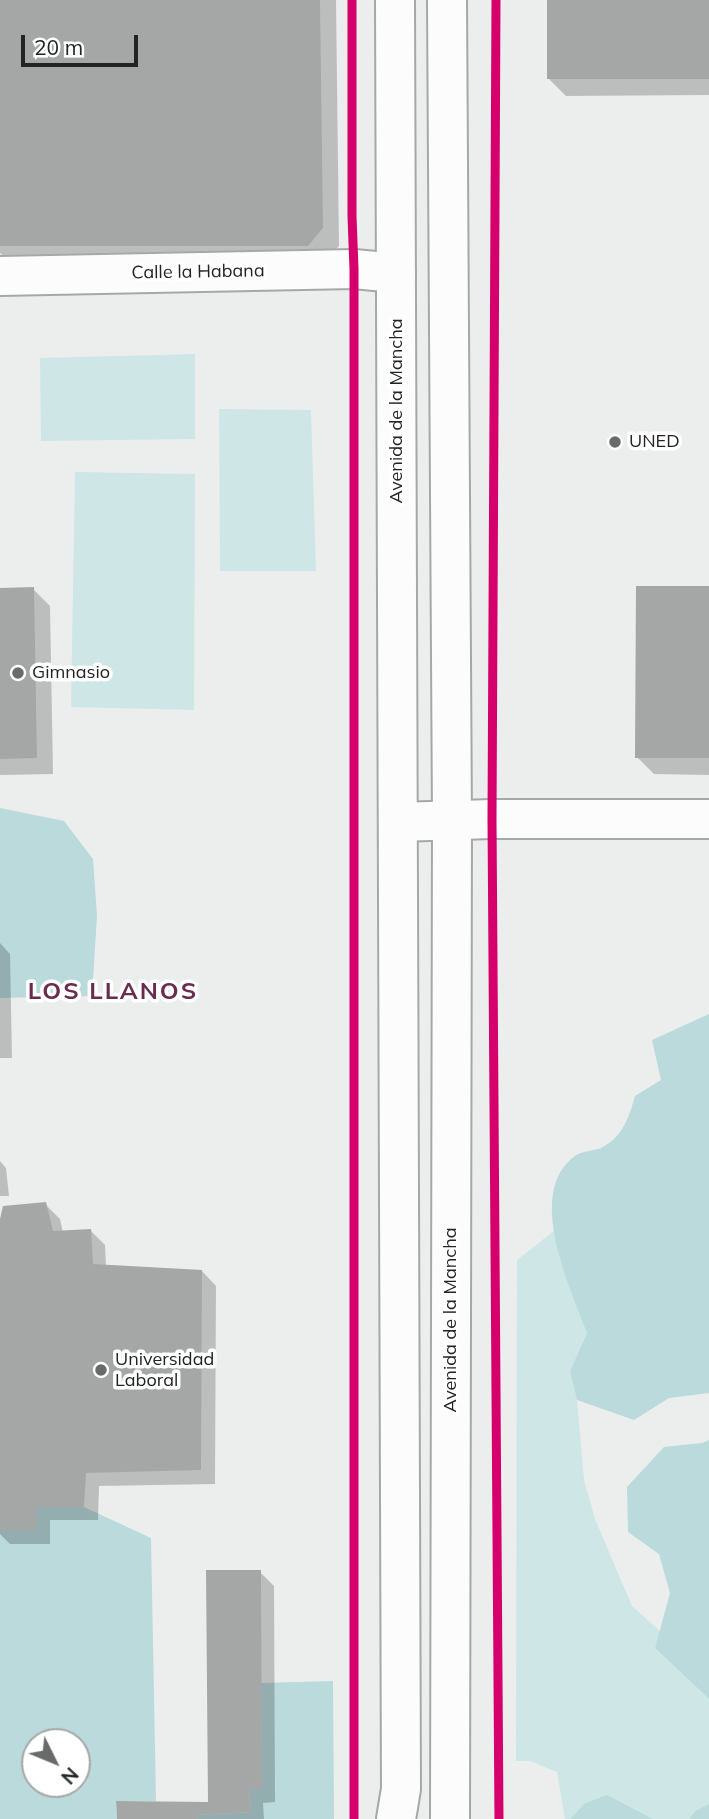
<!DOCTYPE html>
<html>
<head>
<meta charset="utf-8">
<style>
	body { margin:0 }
	#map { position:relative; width:709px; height:1819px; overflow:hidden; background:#eceeee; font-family:Mulish,sans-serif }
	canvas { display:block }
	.north { position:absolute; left:21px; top:1728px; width:70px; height:70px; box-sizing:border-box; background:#fff; border:2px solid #a7a7a7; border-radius:50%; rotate:133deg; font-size:19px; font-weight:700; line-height:28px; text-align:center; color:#222424 }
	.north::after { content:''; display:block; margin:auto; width:24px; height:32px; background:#696b6b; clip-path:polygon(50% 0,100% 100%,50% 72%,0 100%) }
	.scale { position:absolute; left:21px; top:35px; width:117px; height:32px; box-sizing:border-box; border:4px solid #222424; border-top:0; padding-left:9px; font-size:21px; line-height:24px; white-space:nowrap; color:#222424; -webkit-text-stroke:5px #fff; paint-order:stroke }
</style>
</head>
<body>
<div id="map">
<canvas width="709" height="1819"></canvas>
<div class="north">N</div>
<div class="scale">20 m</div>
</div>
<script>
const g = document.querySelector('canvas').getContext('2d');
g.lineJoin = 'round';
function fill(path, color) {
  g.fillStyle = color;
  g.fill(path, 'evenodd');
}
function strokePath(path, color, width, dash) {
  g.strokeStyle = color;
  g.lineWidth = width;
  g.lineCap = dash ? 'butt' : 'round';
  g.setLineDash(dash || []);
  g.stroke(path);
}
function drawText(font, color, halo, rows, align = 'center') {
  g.font = font + ' Mulish,sans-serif';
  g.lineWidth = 7;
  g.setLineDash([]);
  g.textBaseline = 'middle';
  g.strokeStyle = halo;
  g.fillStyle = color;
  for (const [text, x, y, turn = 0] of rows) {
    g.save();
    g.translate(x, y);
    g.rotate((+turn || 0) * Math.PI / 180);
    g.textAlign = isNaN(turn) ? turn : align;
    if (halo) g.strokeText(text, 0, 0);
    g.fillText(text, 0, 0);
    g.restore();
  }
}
fill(new Path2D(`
	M 195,354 L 195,439 L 41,441 L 40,358 Z
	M 219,409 L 311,410 L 316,571 L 220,571 Z
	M 75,472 L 195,474 L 194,710 L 71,707 Z
	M 555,1230 L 561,1262 L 587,1333 L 570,1371 L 577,1400 L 584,1480 L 595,1519 L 632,1606 L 660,1631 L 655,1648 L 709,1699 L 709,1804 L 695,1811 L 689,1819 L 653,1819 L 640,1814 L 584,1804 L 570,1819 L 565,1819 L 557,1772 L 530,1761 L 516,1761 L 517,1260 Z`), '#cee6e6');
fill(new Path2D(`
	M 0,808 L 64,821 L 93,859 L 97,916 L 92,996 L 0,998 Z
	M 709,1014 L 709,1393 L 669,1398 L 634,1420 L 577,1400 L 570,1371 L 587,1333 C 571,1289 524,1192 575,1156 C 582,1151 593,1151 601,1148 C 623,1137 629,1117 635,1096 L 661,1080 L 652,1040 Z
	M 709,1440 L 709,1699 L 655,1648 L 670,1593 L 659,1554 L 628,1532 L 627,1487 L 664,1447 L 702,1443 Z
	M 37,1507 L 84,1507 L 151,1538 L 156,1801 L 116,1801 L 117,1819 L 0,1819 L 0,1530 L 36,1530 ZM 35,1742 L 77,1742 L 77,1784 L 35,1784 Z
	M 333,1681 L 334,1819 L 198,1819 L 197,1815 L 251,1812 L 249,1789 L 262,1789 L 261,1683 Z
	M 607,1795 L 653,1819 L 570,1819 L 584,1804 Z
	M 709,1804 L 709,1819 L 689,1819 L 695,1811 Z`), '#badadb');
fill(new Path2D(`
	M 0,0 L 336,0 L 339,246 L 325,263 L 10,262 L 0,253 Z
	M 549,0 L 709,0 L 709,95 L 566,96 L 549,79 Z
	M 709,588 L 709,775 L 654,774 L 637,757 Z
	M 33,589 L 50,606 L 53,774 L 0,775 L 0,590 Z
	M 0,943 L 10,954 L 12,1058 L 0,1058 Z
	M 0,1161 L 6,1168 L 9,1196 L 0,1196 Z
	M 45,1204 L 60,1219 L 63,1233 L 91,1231 L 105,1245 L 106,1266 L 202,1271 L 216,1286 L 215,1484 L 99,1486 L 98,1520 L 50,1520 L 50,1544 L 10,1544 L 0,1534 L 0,1229 Z
	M 260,1572 L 274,1586 L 275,1802 L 263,1803 L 264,1819 L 119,1819 L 210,1803 Z`), '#0003');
fill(new Path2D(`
	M 0,0 L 320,0 L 323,228 L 308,246 L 0,246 Z
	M 547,0 L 709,0 L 709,79 L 547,79 Z
	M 636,586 L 709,586 L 709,758 L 635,758 Z
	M 34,587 L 37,758 L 0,759 L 0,588 Z
	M 46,1202 L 53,1231 L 91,1229 L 93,1264 L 202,1270 L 201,1470 L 86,1473 L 84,1507 L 37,1507 L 37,1530 L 0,1530 L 0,1219 L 3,1206 Z
	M 206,1570 L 261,1570 L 262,1789 L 249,1789 L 251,1812 L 197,1815 L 198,1819 L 117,1819 L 116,1801 L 208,1802 Z`), '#a5a6a6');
const minor = new Path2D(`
	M 0,276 L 354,269 L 396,273
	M 398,822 L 492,819 L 709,819`);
const primary = new Path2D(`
	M 395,0 L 401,1789 L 396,1819
	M 447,0 L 452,821 L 450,1819`);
strokePath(minor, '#a6a8a8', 42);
strokePath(primary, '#a6a8a8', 42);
strokePath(minor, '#fcfcfc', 38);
strokePath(primary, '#fcfcfc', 38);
strokePath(new Path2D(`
	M 352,0 L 352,216 L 354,269 L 354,1819
	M 496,0 L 492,819 L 499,1819`), '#d6006c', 9);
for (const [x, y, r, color] of [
	[615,442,7,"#696b6b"],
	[18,673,7,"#696b6b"],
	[101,1370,7,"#696b6b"]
]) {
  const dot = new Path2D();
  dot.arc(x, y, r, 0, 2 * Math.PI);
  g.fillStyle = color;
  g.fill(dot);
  strokePath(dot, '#fff', 2.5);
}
drawText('18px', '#222424', '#fff', [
	["Calle la Habana",198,272,-1],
	["Avenida de la Mancha",397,411,-90],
	["Avenida de la Mancha",451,1320,-90]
]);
drawText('18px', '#222424', '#fff', [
	["UNED",629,442],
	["Gimnasio",32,673],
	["Universidad",115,1360],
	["Laboral",115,1381]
], 'left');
g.letterSpacing = '2px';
drawText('bold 24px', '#6a2b4e', '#fff', [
	["LOS LLANOS",113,992]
]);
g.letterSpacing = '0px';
</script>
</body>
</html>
